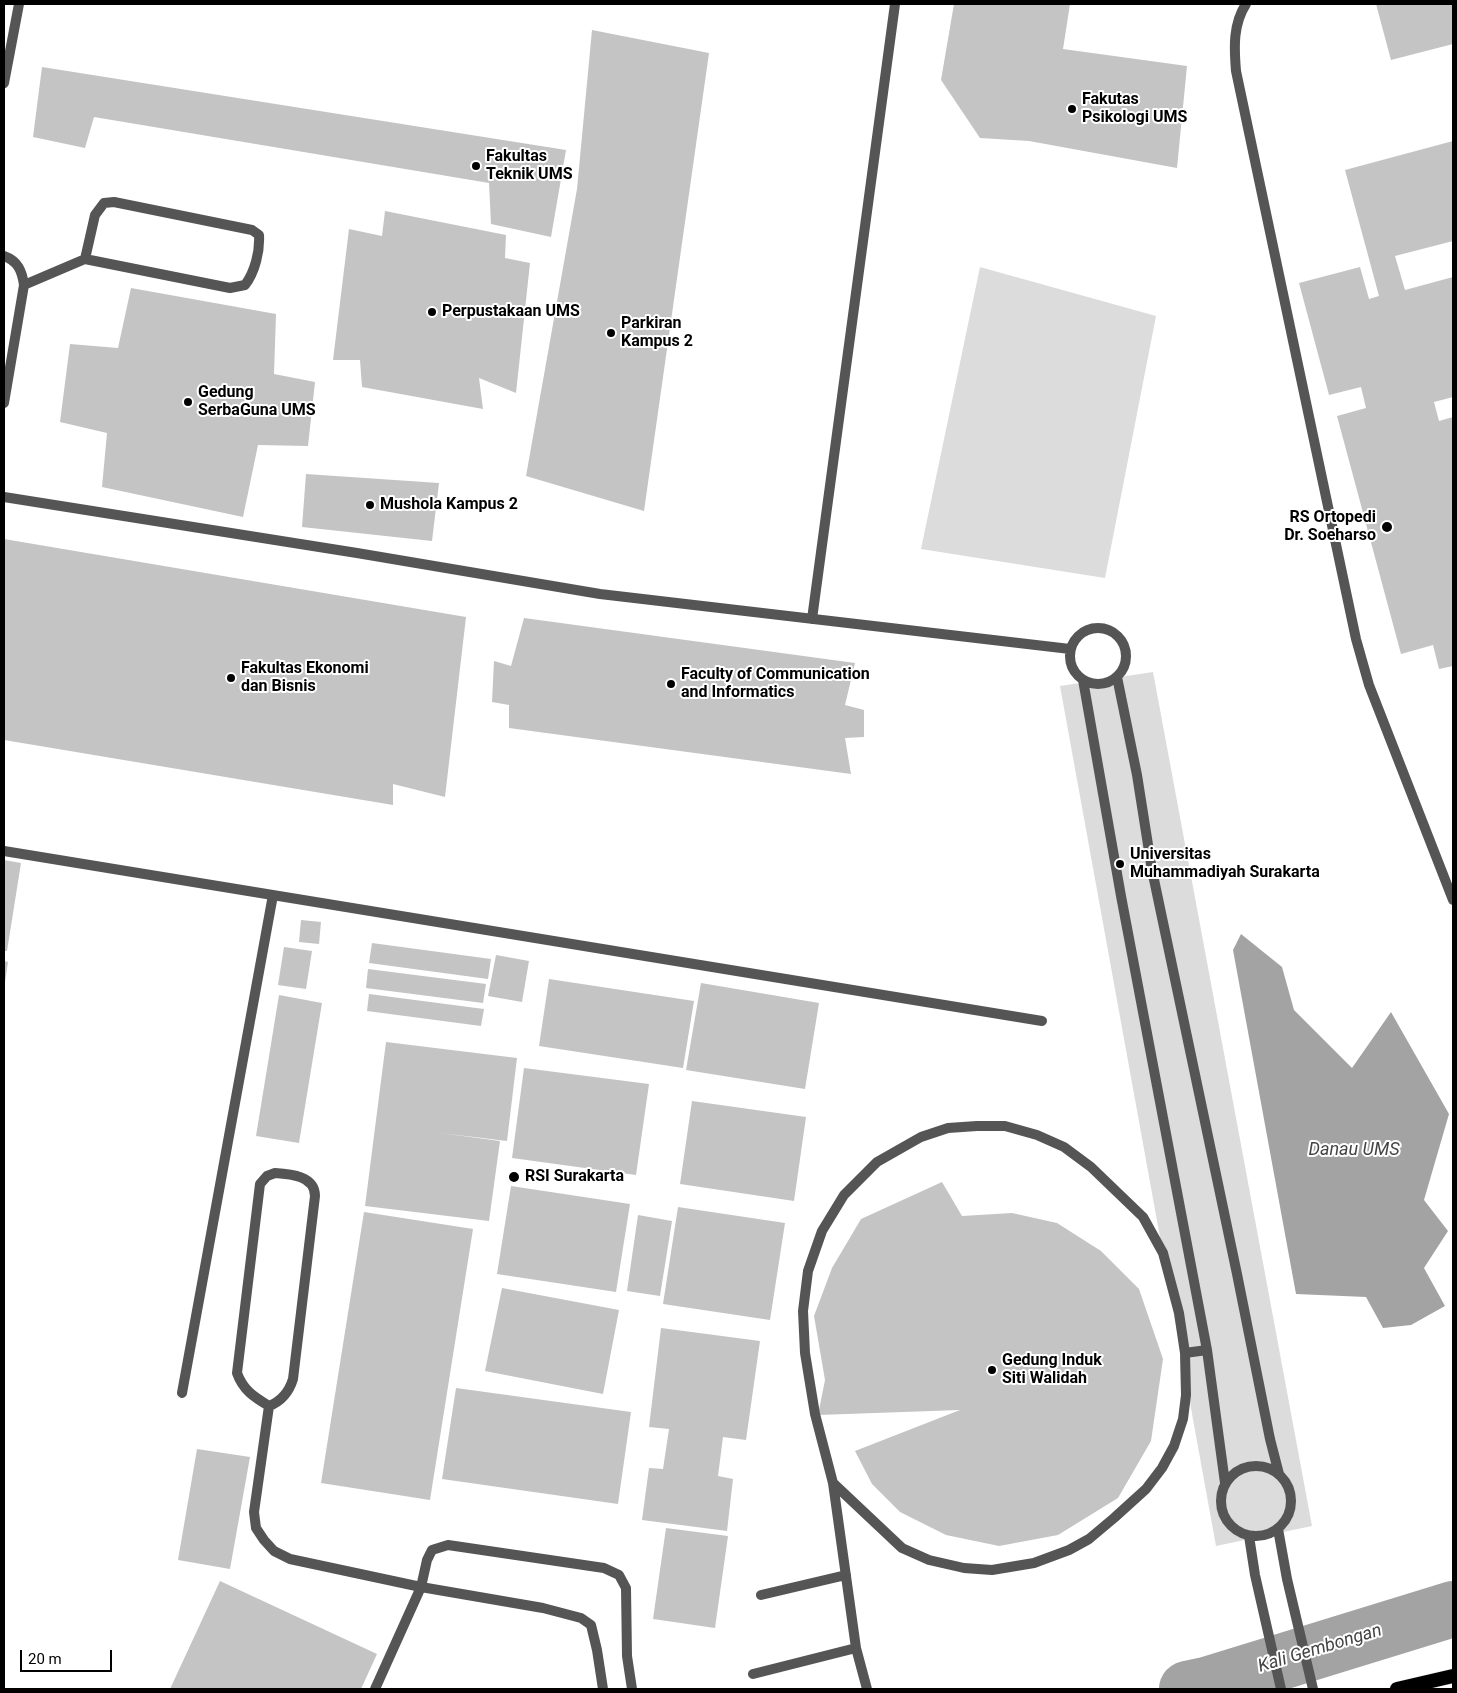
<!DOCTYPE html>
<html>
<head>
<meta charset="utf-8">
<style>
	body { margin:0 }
	#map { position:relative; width:1457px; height:1693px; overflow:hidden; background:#fff; font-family:Roboto,sans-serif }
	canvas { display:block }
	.frame { position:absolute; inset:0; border:5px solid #000; pointer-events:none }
	.scale { position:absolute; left:20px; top:1650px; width:92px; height:22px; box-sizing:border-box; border:2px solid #000; border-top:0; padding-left:6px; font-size:15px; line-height:18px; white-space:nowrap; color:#000; -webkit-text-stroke:4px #fff; paint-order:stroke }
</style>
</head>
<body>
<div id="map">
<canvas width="1457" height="1693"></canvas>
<div class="frame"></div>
<div class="scale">20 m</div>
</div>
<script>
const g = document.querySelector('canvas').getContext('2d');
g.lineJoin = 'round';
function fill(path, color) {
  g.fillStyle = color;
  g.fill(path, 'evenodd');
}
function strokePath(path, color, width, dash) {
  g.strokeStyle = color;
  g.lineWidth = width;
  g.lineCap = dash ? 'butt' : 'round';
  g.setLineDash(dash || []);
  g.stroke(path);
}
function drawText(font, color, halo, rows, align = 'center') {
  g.font = font + ' Roboto,sans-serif';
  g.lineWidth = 4;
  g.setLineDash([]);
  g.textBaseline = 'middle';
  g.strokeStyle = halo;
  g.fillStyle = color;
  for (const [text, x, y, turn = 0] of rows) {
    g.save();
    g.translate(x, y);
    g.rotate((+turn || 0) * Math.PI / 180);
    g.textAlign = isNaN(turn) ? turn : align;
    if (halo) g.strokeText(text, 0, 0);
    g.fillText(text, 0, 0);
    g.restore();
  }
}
fill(new Path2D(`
	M 980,267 L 1156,316 L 1105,578 L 921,549 Z
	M 1153,672 L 1312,1526 L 1216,1546 L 1060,686 Z`), '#dcdcdc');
fill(new Path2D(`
	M 1241,934 L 1282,967 L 1294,1010 L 1352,1068 L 1391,1012 L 1449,1114 L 1424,1200 L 1448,1231 L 1424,1268 L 1445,1306 L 1411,1325 L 1383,1328 L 1366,1297 L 1296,1294 L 1233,950 Z`), '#a3a3a3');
strokePath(new Path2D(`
	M 1187,1689 L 1206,1685 L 1453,1609`), '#a3a3a3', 56);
fill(new Path2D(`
	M 954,4 L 1070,4 L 1063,49 L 1187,66 L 1177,168 L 1029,141 L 980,138 L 941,80 Z
	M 1376,4 L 1453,4 L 1453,44 L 1391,60 Z
	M 592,30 L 709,53 L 644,511 L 526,476 L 577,189 Z
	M 42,67 L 566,150 L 551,237 L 491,224 L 489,183 L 94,117 L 85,148 L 33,137 Z
	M 1453,141 L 1453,241 L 1395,256 L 1405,290 L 1453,277 L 1453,397 L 1434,402 L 1439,421 L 1453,417 L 1453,666 L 1439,669 L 1433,645 L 1401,654 L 1337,416 L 1366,408 L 1361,387 L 1329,395 L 1299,283 L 1360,267 L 1369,299 L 1379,296 L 1345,170 Z
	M 385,211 L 506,235 L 505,258 L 530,263 L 516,393 L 479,378 L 483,409 L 362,387 L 360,360 L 333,360 L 349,229 L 382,236 Z
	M 131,288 L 276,314 L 274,374 L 315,382 L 308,446 L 258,445 L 243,517 L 102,487 L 107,433 L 60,422 L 70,344 L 118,348 Z
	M 306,474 L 439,483 L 432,541 L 302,527 Z
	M 4,539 L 466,617 L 445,797 L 393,784 L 393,805 L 4,740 Z
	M 524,618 L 855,663 L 845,705 L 864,710 L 864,737 L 845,738 L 851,774 L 509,728 L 509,705 L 492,702 L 494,661 L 511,666 Z
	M 4,860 L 21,863 L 7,951 L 4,951 Z
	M 301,920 L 321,922 L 319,944 L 299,942 Z
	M 372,943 L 491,959 L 488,979 L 369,963 Z
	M 284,947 L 312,951 L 306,989 L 278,985 Z
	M 496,955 L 529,961 L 522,1002 L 488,996 Z
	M 4,961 L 8,962 L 5,982 L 4,982 Z
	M 368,969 L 486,984 L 483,1003 L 366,988 Z
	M 549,979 L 694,1001 L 683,1068 L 539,1046 Z
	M 701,983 L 819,1003 L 805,1089 L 686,1070 Z
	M 369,994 L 484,1009 L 481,1026 L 367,1011 Z
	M 279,995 L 322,1003 L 299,1143 L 256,1136 Z
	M 386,1042 L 517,1058 L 507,1141 L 440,1133 L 500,1141 L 489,1221 L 365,1206 Z
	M 524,1068 L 649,1084 L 636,1175 L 512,1158 Z
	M 692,1101 L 806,1117 L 794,1201 L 680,1184 Z
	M 942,1182 L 962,1216 L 1012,1213 L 1057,1223 L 1101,1251 L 1139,1289 L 1163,1359 L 1151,1441 L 1118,1498 L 1058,1535 L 999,1546 L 946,1535 L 900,1512 L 872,1484 L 855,1451 L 960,1410 L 818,1415 L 825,1380 L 814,1316 L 832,1268 L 861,1219 Z
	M 511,1186 L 630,1204 L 616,1292 L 497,1274 Z
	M 678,1207 L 785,1223 L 770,1320 L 663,1304 Z
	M 364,1212 L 473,1229 L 430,1500 L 321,1483 Z
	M 638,1215 L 672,1221 L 660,1296 L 627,1291 Z
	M 502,1288 L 619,1310 L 603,1394 L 485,1371 Z
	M 661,1328 L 760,1341 L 746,1440 L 723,1437 L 718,1476 L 733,1479 L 727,1531 L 642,1520 L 649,1468 L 663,1469 L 669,1429 L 649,1427 Z
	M 456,1388 L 631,1412 L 618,1504 L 442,1479 Z
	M 197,1449 L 250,1457 L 230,1569 L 178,1560 Z
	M 666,1528 L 728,1536 L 715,1628 L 653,1619 Z
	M 220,1581 L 377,1654 L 361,1689 L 170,1689 Z`), '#c4c4c4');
const trunk = new Path2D(`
	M 1397,1689 L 1453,1676`);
strokePath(trunk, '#dbdbdb', 15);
strokePath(new Path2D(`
	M 1246,4 C 1233,24 1234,47 1236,71 L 1356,639 L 1369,685 L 1453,900
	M 4,83 L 19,4
	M 4,256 C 18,261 22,271 24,285 L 4,403
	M 24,285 L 85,259 L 95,215 L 104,203 L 114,202 L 252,230 L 259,235 C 260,251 255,272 245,285 L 230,288 L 85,259
	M 4,497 L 357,553 L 600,594 L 1070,649
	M 812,619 L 895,4
	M1070 656a28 28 0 1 1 56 0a28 28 0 1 1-56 0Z
	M 1117,677 L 1137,775 L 1152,870 L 1237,1274 L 1270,1439 L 1279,1474
	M 1083,680 L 1121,896 L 1207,1350 L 1225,1483
	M 275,1173 C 291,1174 315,1176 315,1196 L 293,1379 C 289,1392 282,1401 269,1406 C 254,1397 243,1390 237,1373 L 260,1184 L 267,1176 Z
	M 1185,1353 L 1207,1350
	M 269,1406 L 254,1512 L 256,1528 L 264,1540 L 274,1551 L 290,1559 L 421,1587 L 543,1608 L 581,1618 L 591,1625 L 597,1650 L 603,1689
	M1221 1501a35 35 0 1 1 70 0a35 35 0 1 1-70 0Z
	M 833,1483 L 902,1548 L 929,1560 L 964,1568 L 992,1570 L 1034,1563 L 1069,1550 L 1089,1539 L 1114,1518 L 1146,1489 L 1162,1468 L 1174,1446 L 1183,1419 L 1186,1395 L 1185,1353 L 1179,1313 L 1163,1253 L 1143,1217 L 1091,1167 L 1064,1147 L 1037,1135 L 1005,1126 L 977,1126 L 948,1128 L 921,1137 L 877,1162 L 844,1195 L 822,1231 L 808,1271 L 803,1311 L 805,1353 L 815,1414 L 833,1483 L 856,1648 L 867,1689
	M 1278,1529 L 1287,1579 L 1313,1689
	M 1249,1536 L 1255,1575 L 1281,1689
	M 761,1595 L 846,1575
	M 753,1674 L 856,1648
	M 375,1689 L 421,1587 L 427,1560 L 432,1550 L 448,1545 L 604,1568 L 619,1575 L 626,1588 L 627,1656 L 632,1689`), '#555', 10);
strokePath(new Path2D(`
	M 4,851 L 1042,1021
	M 182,1393 L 273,895`), '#555', 10);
strokePath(trunk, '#000', 14);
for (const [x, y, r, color] of [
	[1072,109,5,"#000"],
	[476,166,5,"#000"],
	[432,312,5,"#000"],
	[611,333,5,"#000"],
	[188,402,5,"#000"],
	[370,505,5,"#000"],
	[1387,527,6,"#000"],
	[231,678,5,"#000"],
	[671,684,5,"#000"],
	[1120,864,5,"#000"],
	[514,1177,6,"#000"],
	[992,1370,5,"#000"]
]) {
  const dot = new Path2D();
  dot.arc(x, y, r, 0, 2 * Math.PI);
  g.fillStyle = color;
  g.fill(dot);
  strokePath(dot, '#fff', 2);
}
drawText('bold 16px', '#000', '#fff', [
	["Fakutas",1082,100],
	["Psikologi UMS",1082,118],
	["Fakultas",486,157],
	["Teknik UMS",486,175],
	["Perpustakaan UMS",442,312],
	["Parkiran",621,324],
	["Kampus 2",621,342],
	["Gedung",198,393],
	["SerbaGuna UMS",198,411],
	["Mushola Kampus 2",380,505],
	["RS Ortopedi",1376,518,"right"],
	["Dr. Soeharso",1376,536,"right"],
	["Fakultas Ekonomi",241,669],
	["dan Bisnis",241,687],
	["Faculty of Communication",681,675],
	["and Informatics",681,693],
	["Universitas",1130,855],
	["Muhammadiyah Surakarta",1130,873],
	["RSI Surakarta",525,1177],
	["Gedung Induk",1002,1361],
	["Siti Walidah",1002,1379]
], 'left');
drawText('italic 18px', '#444', '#fff', [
	["Danau UMS",1354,1150],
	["Kali Gembongan",1320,1649,-17]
]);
</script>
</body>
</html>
